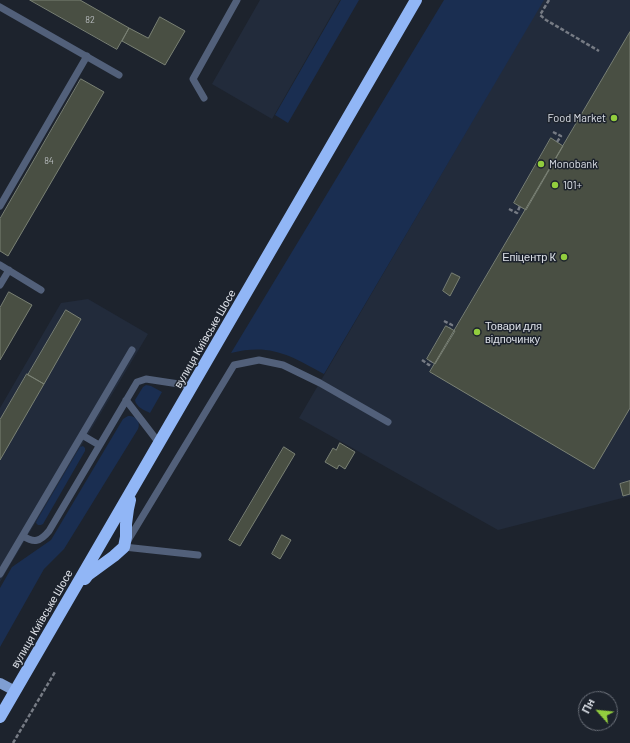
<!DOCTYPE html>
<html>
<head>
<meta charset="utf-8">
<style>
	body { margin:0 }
	#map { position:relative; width:630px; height:743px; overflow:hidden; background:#1d232d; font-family:Barlow,sans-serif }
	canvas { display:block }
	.north { position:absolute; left:578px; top:691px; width:40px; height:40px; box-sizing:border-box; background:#1d232d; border:1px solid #6a6f78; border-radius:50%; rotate:297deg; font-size:11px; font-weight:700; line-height:16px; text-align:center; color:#dde1e8 }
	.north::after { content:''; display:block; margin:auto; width:14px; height:18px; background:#92cd3e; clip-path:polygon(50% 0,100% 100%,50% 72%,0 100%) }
</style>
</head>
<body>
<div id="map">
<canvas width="630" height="743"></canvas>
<div class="north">Пн</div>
</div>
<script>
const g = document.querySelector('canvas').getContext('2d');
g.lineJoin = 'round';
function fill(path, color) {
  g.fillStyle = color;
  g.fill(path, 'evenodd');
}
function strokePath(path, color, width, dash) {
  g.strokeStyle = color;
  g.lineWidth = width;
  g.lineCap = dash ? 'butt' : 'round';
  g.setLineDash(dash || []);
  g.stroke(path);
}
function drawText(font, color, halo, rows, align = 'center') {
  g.font = font + ' Barlow,sans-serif';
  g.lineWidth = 3;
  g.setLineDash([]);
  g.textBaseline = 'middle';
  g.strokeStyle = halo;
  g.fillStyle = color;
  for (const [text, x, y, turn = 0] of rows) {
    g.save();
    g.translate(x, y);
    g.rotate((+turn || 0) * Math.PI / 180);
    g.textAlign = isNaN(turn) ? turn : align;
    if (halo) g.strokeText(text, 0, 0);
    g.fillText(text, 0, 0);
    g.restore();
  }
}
fill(new Path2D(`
	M 260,0 L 340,0 L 272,119 L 212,84 Z
	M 543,0 L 630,0 L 630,496 L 498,530 L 299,418 Z
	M 88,299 L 148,334 L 0,582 L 0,408 L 61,303 Z`), '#222b3b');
fill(new Path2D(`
	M 341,0 L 359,0 L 288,123 L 275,115 Z
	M 444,0 L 544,0 L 324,374 C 291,356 271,343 231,353 Z
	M 146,385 L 151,386 L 162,392 L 150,413 C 144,410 136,407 135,400 L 143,387 Z
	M 128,416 C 136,415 141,422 138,429 L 64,549 L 44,569 L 0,647 L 0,588 L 12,567 L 51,540 L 123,419 Z
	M 83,446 L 85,448 L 85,451 L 43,524 L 41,525 L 38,525 L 36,523 L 37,520 L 80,447 Z`), '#1a2e51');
const building = new Path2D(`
	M 30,0 L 80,0 L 129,28 L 117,49 Z
	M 160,17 L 185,31 L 165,65 L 122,41 L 129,28 L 148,38 Z
	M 630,32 L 630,408 L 594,469 L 430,372 Z
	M 81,79 L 104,92 L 8,256 L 0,251 L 0,219 Z
	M 551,138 L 563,146 L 526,210 L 514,203 Z
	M 452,273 L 460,277 L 450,296 L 443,291 Z
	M 9,292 L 32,305 L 0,360 L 0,308 Z
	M 66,310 L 81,319 L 44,384 L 28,375 Z
	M 446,326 L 455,331 L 435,364 L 427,359 Z
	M 27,374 L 44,384 L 0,460 L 0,420 Z
	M 340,443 L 355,452 L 345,469 L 339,465 L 337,469 L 325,462 L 333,448 L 336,450 Z
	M 284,447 L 295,454 L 240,546 L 229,540 Z
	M 630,481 L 630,494 L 623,496 L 620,484 Z
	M 282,535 L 291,540 L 280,559 L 272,554 Z`);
fill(building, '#494f43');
strokePath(building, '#7a8174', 1);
strokePath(new Path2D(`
	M 549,0 L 540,15 L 546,20 L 599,51
	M 553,132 L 561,136 L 557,142
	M 509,209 L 517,213 L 520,206
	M 444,321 L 452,325 L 450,328
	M 422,360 L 429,365 L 431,361
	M 13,743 L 55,672`), '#767b84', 2.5, [4, 2]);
strokePath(new Path2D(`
	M 0,7 L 119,75
	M 204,98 L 193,79 L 237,0
	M 0,206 L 87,56
	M 0,265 L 41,290
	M 0,285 L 9,270
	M 126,400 L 159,443
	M 82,435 L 99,445
	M 23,536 C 34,543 40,542 49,531 L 137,382 L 146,379 L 192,386
	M 198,555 L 124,547 L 234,365 L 259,360 L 283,365 L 320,383 L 388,422
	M 0,574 L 132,350`), '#52607a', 7);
strokePath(new Path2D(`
	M 0,683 L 15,691`), '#7f9ed2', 10);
strokePath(new Path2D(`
	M 85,579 L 88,575 L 114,556 L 124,547 L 126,537 L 126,524 L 128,509 L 130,500
	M 0,717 L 416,0`), '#91b6f6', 12);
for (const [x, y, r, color] of [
	[614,118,4,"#92cd3e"],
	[541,164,4,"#92cd3e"],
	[555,185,4,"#92cd3e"],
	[564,257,4,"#92cd3e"],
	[477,332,4,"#92cd3e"]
]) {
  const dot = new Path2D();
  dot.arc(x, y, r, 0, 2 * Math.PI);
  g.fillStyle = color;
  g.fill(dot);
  strokePath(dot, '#1d232d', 1.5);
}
drawText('9px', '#b8bcbf', null, [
	["82",90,20],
	["84",49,161]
]);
drawText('11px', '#dde1e8', '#1d232d', [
	["Food Market",606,118,"right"],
	["Monobank",549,164],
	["101+",563,185],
	["Епіцентр К",556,257,"right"],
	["Товари для",485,326],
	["відпочинку",485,339]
], 'left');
drawText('11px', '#dde1e8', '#1d232d', [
	["вулиця Київське Шосе",205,339,-60],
	["вулиця Київське Шосе",42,619,-60]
]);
</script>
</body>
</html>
